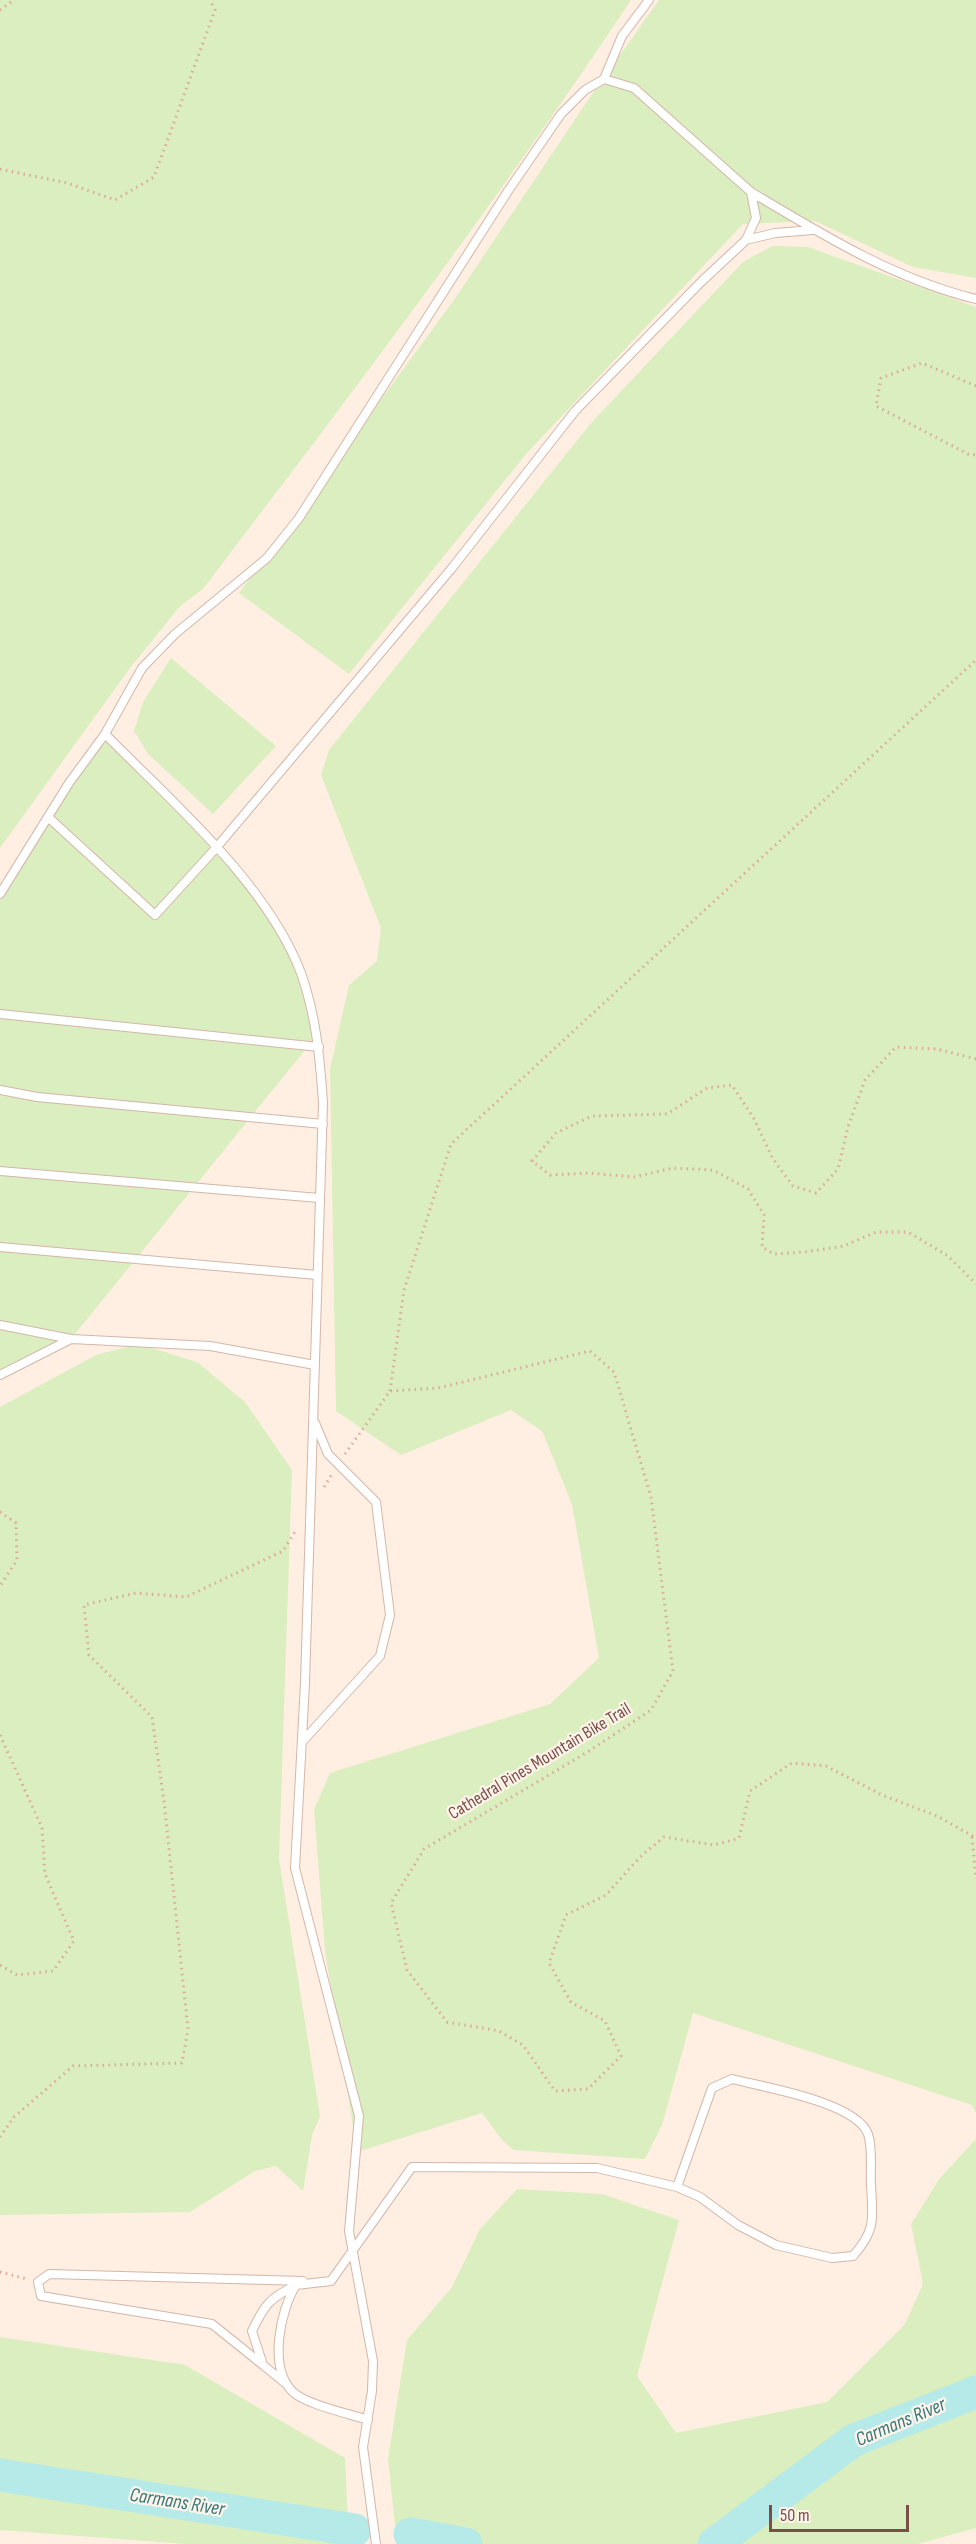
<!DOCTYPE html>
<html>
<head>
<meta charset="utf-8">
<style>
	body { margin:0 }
	#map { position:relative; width:976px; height:2544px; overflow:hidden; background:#ffefe2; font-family:"Sofia Sans Condensed",sans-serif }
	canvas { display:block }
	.scale { position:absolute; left:769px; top:2505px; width:140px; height:27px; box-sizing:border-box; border:3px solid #794f46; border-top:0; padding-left:8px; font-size:18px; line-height:21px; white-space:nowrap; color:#794f46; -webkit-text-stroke:4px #fff4eb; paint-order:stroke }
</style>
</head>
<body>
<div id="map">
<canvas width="976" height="2544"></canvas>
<div class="scale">50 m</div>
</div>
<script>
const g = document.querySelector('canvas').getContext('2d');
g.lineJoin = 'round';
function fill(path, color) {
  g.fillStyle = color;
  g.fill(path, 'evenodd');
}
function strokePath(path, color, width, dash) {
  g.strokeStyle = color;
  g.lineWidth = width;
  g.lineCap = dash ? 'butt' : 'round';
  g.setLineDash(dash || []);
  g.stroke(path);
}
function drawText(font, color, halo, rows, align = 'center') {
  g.font = font + ' "Sofia Sans Condensed",sans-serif';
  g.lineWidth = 4.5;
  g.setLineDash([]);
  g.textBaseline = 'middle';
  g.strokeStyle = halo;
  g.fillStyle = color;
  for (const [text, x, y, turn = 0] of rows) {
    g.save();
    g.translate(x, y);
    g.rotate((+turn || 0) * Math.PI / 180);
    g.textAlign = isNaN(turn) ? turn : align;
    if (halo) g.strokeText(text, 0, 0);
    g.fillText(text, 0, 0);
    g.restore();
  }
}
fill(new Path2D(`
	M 0,0 L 631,0 C 497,202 350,396 203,589 L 180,606 L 130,668 L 0,848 Z
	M 659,0 L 976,0 L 976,278 L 913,267 L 815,221 L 743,224 L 526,454 L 349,674 L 239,593 L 454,300 L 588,100 Z
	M 772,246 L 808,247 L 976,307 L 976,2113 L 972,2105 L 693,2013 L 662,2125 L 645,2159 L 514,2150 L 502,2140 L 482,2113 L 357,2152 L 325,1951 L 314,1809 L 330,1773 L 550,1704 L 599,1658 L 572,1504 L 542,1431 L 511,1410 L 401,1455 L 336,1411 L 330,1069 L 349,985 L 377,961 L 381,928 L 321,775 L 329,750 L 591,423 L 743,262 Z
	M 171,658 L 276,746 L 213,814 L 148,754 L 134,731 L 143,702 Z
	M 105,734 L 216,848 L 276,925 L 300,972 L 318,1034 L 71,1339 L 0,1375 L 0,894 Z
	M 139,1344 L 197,1362 L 245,1402 L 292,1470 L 279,1859 L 320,2116 L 312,2135 L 303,2191 L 276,2166 L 255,2171 L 190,2212 L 0,2215 L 0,1407 L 96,1355 Z
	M 976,2139 L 976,2528 L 918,2544 L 397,2544 L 388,2459 L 407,2340 L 452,2287 L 480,2229 L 517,2189 L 602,2194 L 679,2220 L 637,2376 L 676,2433 L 827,2402 L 905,2324 L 923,2284 L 911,2224 L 940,2178 Z
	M 0,2337 L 185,2365 L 345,2458 L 349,2544 L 186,2544 L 0,2530 Z`), '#daeebf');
strokePath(new Path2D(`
	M 0,2475 L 355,2530
	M 410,2534 L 466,2544
	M 714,2544 L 854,2440 L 976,2392`), '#b5eae9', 33);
const lane = new Path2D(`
	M 751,192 C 823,235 894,279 976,299
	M 746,240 L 775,233 L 813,230
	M 105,734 C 171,801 267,883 301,973 C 316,1015 320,1058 323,1103 L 305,1683 L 295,1868 L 359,2116 L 349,2231 L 373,2361 L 372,2391 L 363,2447 L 376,2544
	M 48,817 L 155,915 L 216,848 L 452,568 L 575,411 L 701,282 L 746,240 L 756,218 L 751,192 L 634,88 L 604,79
	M 0,894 L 69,783 L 105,734 L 142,668 L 175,634 L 267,558 L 299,518 L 508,191 L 561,114 L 585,90 L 604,79 L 622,36 L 649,0
	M 0,1014 L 319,1047
	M 0,1090 L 37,1097 L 323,1124
	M 0,1171 L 319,1198
	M 0,1247 L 317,1275
	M 0,1325 L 71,1339
	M 0,1375 L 71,1339 L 210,1346 L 315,1365
	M 302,1742 L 380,1656 L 390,1615 L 376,1502 L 328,1454 L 315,1423
	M 263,2365 L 212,2324 L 41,2296 L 38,2282 L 49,2274 L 303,2281
	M 285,2383 L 263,2365 L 252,2331 C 264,2306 269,2298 295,2286
	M 368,2420 C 350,2414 305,2404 293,2392 C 268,2368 280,2311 296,2285 L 331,2281 L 412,2167 L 597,2168 L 677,2187 L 700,2197 L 738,2225 L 776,2245 L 832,2258 L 853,2256 C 876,2230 873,2219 871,2185 C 870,2170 873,2148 868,2134 C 856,2102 763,2087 732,2079 L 712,2088 L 677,2187`);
strokePath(lane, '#d3b6aa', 10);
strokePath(new Path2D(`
	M 0,10 L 14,0
	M 0,169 L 67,183 L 115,200 L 154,177 L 215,10 L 210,0
	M 976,386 L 922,363 L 881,378 L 876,406 L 968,454 L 976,455
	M 976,1059 L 937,1049 L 896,1047 L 865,1080 L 848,1127 L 838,1169 L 816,1193 L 793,1186 L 773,1159 L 754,1119 L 732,1085 L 707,1088 L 667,1114 L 592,1116 L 556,1133 L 532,1161 L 550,1175 L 589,1173 L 634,1177 L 673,1168 L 713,1170 L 748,1189 L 764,1215 L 762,1247 L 774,1254 L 805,1252 L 844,1246 L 876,1232 L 908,1232 L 948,1256 L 976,1284
	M 390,1391 L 404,1290 L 451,1144 L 976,660
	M 345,1454 L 390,1391 L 438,1388 L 590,1351 L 614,1372 L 651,1497 L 673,1671 L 651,1710 L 586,1753 L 424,1849 L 391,1903 L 407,1970 L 447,2022 L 499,2031 L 523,2045 L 555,2091 L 588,2089 L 621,2056 L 605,2021 L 571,2002 L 549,1963 L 566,1915 L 606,1895 L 641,1856 L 664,1837 L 714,1845 L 739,1838 L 750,1791 L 792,1763 L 826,1766 L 882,1795 L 937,1816 L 976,1838
	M 324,1487 L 332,1474
	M 0,1512 L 16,1523 L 17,1560 L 0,1586
	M 0,1735 L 42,1828 L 45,1874 L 74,1941 L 53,1971 L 17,1975 L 0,1965
	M 972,1837 L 976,1879
	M 0,2137 L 14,2117 L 73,2066 L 182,2063 L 188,2029 L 164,1801 L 152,1717 L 89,1655 L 84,1605 L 136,1593 L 186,1597 L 283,1551 L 296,1530
	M 0,2272 L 27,2279`), '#dca89a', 3, [1.5, 4.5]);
strokePath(lane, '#fff', 8);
drawText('18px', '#794f46', '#fff4eb', [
	["Cathedral Pines Mountain Bike Trail",540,1762,-31]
]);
drawText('italic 20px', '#357979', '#fff4eb', [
	["Carmans River",901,2423,-23],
	["Carmans River",177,2503,9]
]);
</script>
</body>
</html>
